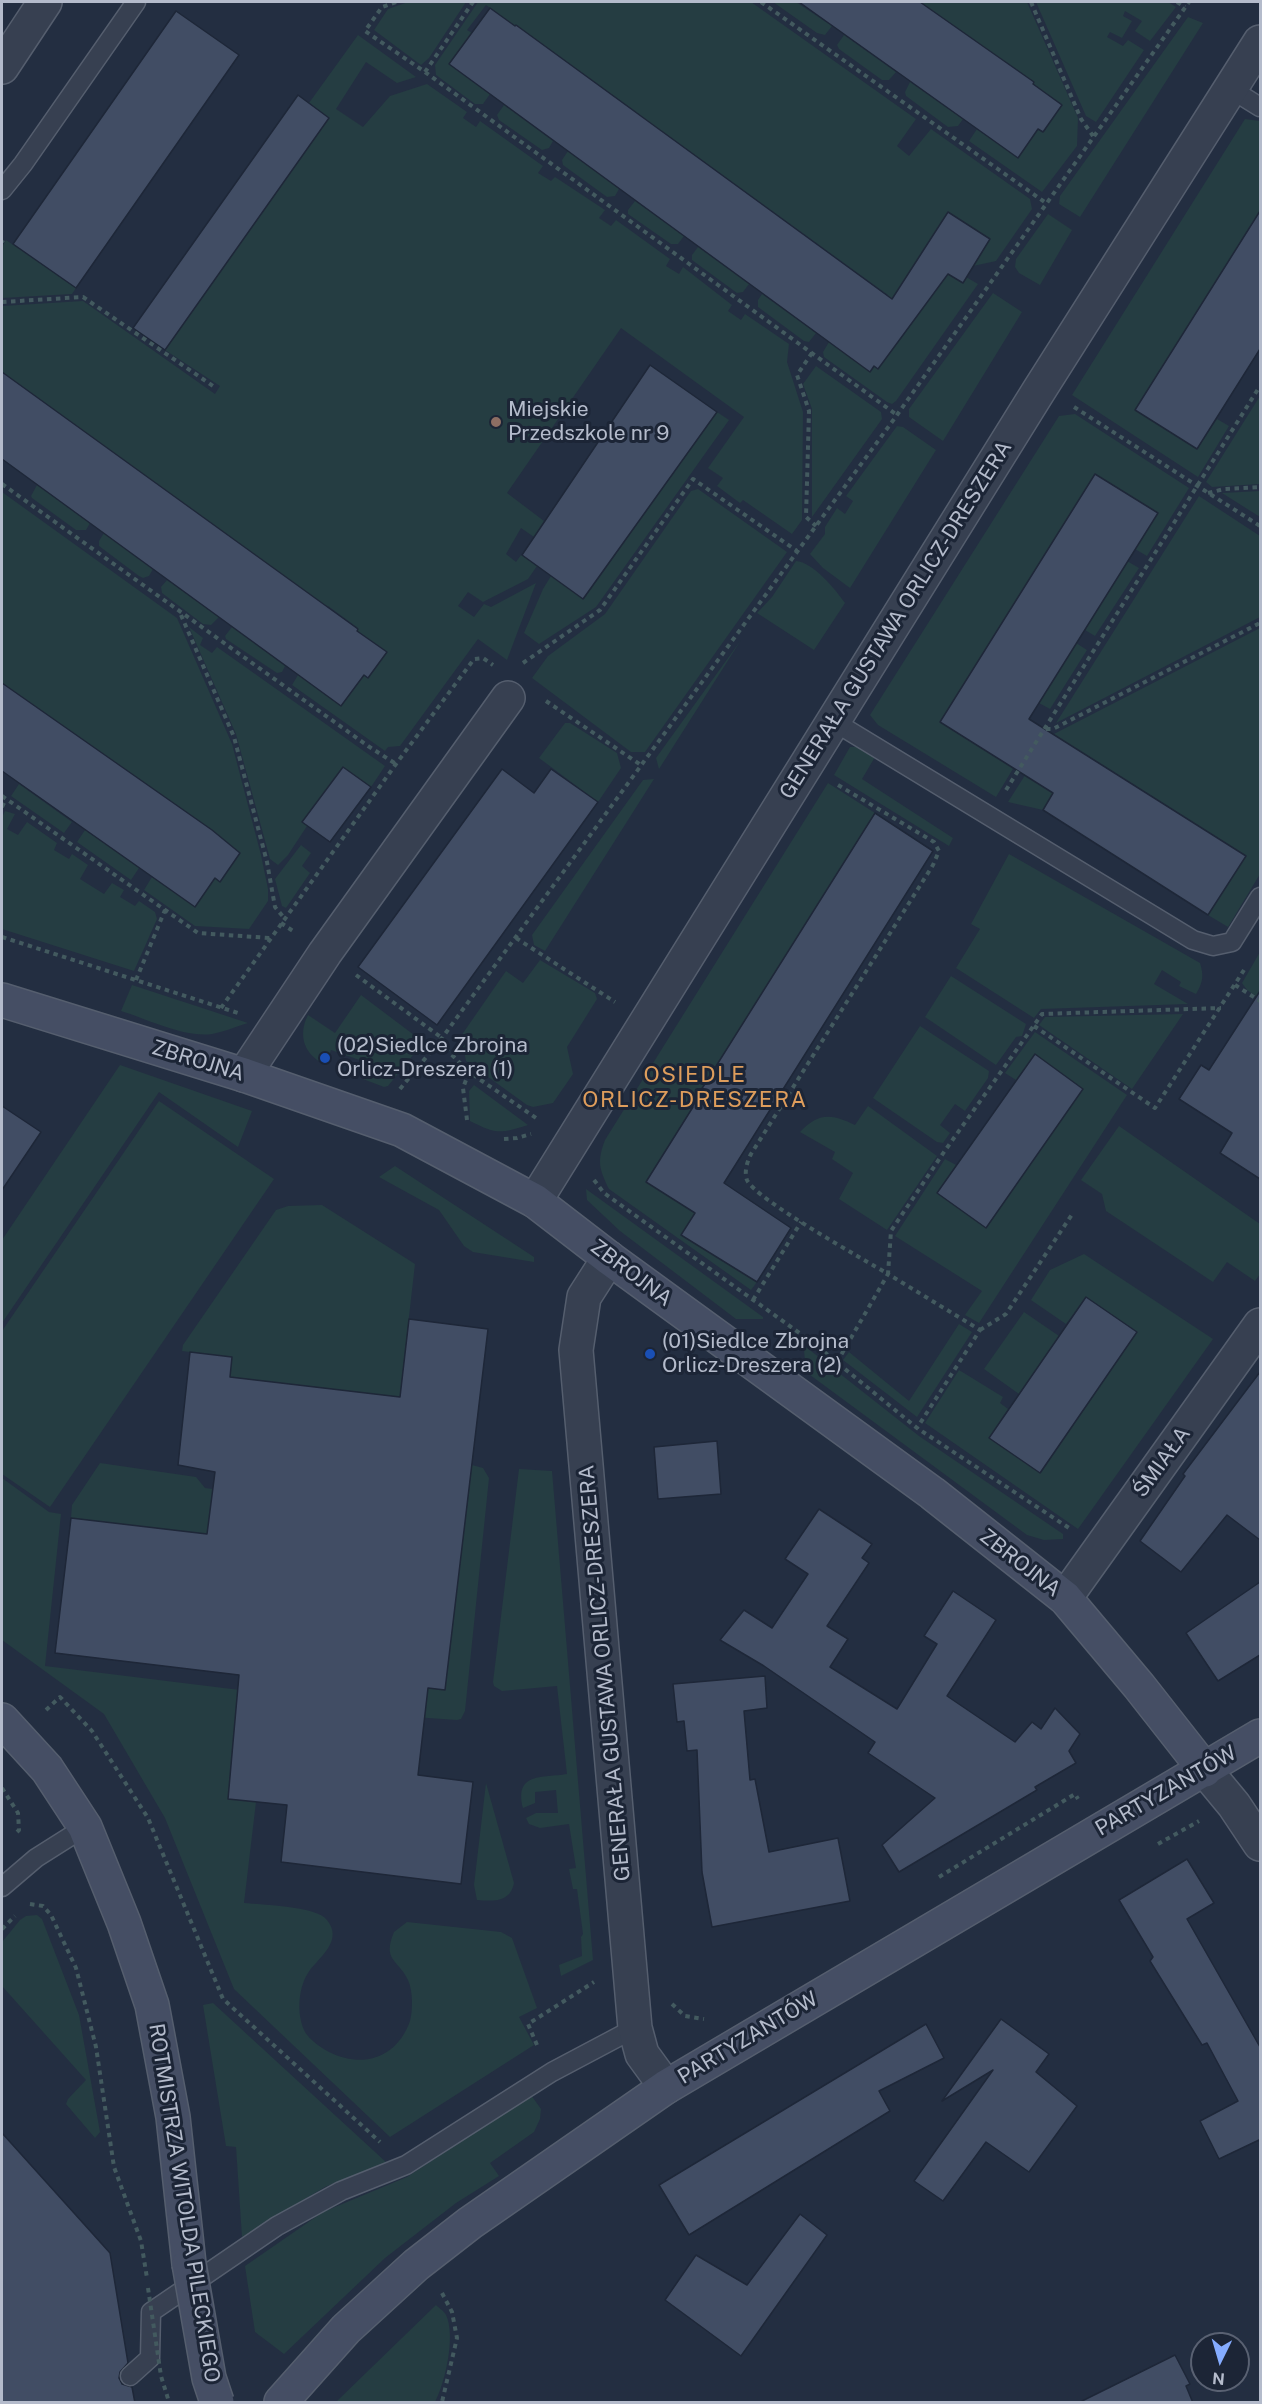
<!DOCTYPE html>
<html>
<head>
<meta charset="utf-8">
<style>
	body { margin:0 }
	#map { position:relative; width:1262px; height:2404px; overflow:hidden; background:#232e41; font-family:"Public Sans",sans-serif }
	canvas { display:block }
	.frame { position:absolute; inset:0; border:3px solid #b4bbcb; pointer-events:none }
	.north { position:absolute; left:1190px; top:2332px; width:60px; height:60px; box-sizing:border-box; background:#1c2536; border:2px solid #596172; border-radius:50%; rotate:185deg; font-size:16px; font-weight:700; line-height:24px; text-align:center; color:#b4bbcb }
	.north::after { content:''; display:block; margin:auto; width:21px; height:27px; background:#85acff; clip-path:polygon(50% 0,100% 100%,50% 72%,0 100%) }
</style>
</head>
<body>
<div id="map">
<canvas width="1262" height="2404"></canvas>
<div class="frame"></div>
<div class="north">N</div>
</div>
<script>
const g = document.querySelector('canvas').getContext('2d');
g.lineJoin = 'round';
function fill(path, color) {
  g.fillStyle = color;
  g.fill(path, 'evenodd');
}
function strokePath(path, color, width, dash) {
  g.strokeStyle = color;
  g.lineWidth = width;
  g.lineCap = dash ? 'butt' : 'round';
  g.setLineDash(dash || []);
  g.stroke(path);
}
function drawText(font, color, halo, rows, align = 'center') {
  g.font = font + ' "Public Sans",sans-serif';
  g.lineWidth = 6;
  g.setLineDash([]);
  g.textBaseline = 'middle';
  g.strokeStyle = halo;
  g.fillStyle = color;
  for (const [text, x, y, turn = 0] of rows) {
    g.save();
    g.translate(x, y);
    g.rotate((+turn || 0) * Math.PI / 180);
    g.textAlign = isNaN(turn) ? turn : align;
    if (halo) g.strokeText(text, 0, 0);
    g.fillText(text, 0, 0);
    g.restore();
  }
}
fill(new Path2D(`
	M 408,2 L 466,2 L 429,58 L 421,65 L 374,30 L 388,9 Z
	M 478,2 L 751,2 L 916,119 L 897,146 L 909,156 L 931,129 L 1030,199 L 1032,209 L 996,261 L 973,266 L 990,239 L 948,212 L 920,256 L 962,283 L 966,277 L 978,284 L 896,401 L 892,404 L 887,402 L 824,357 L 823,352 L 829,342 L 871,371 L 892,341 L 897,344 L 915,319 L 887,298 L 888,295 L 662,131 L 661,133 L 635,111 L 516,25 L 515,26 L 486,5 L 467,30 L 472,33 L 449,64 L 490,94 L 483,104 L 475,104 L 436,75 L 435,65 Z
	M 773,2 L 796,2 L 832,26 L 825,35 L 817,33 Z
	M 920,2 L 1027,2 L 1078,118 L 1077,146 L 1042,192 L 969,141 L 977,129 L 1018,157 L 1038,129 L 1044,132 L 1062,104 L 1033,84 L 1034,82 L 1005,61 L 1003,63 L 975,44 L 976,41 Z
	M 1036,2 L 1168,2 L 1176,7 L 1150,41 L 1135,31 L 1142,21 L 1125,11 L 1123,16 L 1132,21 L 1122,38 L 1110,32 L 1107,37 L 1123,46 L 1128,40 L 1144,50 L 1096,122 L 1086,116 Z
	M 1188,17 L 1203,23 L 1080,217 L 1059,204 L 1060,196 Z
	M 358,35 L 416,77 L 397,83 L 366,62 L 336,109 L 363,127 L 390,96 L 427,84 L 467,112 L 463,118 L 476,127 L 480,121 L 543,166 L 538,173 L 551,181 L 555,177 L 605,210 L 599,218 L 611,226 L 616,220 L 670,259 L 666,266 L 679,274 L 683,267 L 732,305 L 728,311 L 741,320 L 745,314 L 789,344 L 787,362 L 803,412 L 802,520 L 792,534 L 743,500 L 740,503 L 717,486 L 723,478 L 708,468 L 744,417 L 621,328 L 507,493 L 544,521 L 534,537 L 521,528 L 506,554 L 516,562 L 521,555 L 537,566 L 528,579 L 483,602 L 468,592 L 458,606 L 474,617 L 484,604 L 491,607 L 536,583 L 507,660 L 478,639 L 400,746 L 388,747 L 385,751 L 292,685 L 298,675 L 341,706 L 364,675 L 367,678 L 387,652 L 357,631 L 358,628 L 328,606 L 326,609 L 299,587 L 2,372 L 2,306 L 83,301 L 215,394 L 220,386 L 165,350 L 329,118 L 309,103 Z
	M 844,35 L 896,72 L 889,80 L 882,80 L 839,49 L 837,45 Z
	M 910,82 L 963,119 L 958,126 L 948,127 L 906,96 L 905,92 Z
	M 504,105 L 553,141 L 549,148 L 542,150 L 499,120 L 497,115 Z
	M 1245,119 L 1260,121 L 1260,211 L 1135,410 L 1197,449 L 1217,419 L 1229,426 L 1198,477 L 1072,395 Z
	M 568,151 L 619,189 L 615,196 L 607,197 L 563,165 L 562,160 Z
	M 635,201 L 684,236 L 678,244 L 671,244 L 628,214 L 628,210 Z
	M 1048,214 L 1072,230 L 1040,285 L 1019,273 L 1015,267 L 1016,259 Z
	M 6,240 L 76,288 L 72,294 L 2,298 L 2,247 Z
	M 698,247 L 749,284 L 743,292 L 737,293 L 692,260 L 692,255 Z
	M 993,293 L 1022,312 L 943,441 L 909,417 L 909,409 Z
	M 762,294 L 816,333 L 809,342 L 804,341 L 758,307 L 758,300 Z
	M 816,366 L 881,412 L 882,419 L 812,517 L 812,409 L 803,384 Z
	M 1260,396 L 1260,484 L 1212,487 L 1206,482 Z
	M 717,412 L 729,420 L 596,607 L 539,644 L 524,633 L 543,589 L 551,576 L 584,599 Z
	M 1075,414 L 1189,488 L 1147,556 L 1135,549 L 1158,513 L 1095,474 L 940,722 L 1002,761 L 1022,731 L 1032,737 L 996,797 L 878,725 L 870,715 L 1059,416 Z
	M 897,426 L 903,427 L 936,450 L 850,588 L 823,568 L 810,554 L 825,534 L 825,527 L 837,508 L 845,514 L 853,501 L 846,496 Z
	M 37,485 L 90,523 L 86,530 L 76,530 L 32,498 L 31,496 Z
	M 698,489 L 787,552 L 645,752 L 631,752 L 532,678 L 548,656 L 605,614 L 691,491 Z
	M 1260,491 L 1260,517 L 1222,493 Z
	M 2,492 L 177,618 L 232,744 L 261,855 L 268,889 L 268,901 L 249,929 L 195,926 L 144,890 L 152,877 L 195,906 L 215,878 L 220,881 L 212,830 L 2,683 Z
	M 1199,496 L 1260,536 L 1260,617 L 1056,723 Z
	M 104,533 L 153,569 L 149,576 L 143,578 L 139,576 L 99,546 L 99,541 Z
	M 796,561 C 813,562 836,590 845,603 L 814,650 L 757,613 L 772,597 Z
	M 1127,561 L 1139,568 L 1095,636 L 1085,630 Z
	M 167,580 L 219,617 L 211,625 L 203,624 L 162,593 L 161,587 Z
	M 189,627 L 203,638 L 200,645 L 212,653 L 217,647 L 385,766 L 371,787 L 343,768 L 302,822 L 307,826 L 288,855 L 278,865 L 270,859 L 236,734 Z
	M 232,627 L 285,666 L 282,672 L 277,673 L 226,639 L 225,636 Z
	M 1260,628 L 1260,874 L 1228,927 L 1208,915 L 1245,855 L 1080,751 L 1043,810 L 1008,802 L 1050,736 Z
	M 741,640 L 659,769 L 656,758 Z
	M 1076,643 L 1087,650 L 1050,709 L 1039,703 Z
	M 565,723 L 570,723 L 617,753 L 621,768 L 598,802 L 539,758 Z
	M 850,747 L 858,747 L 875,757 L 862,779 L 953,838 L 949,846 L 834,775 Z
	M 654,779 L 545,951 L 534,945 L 532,935 L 643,780 Z
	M 828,783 L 875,813 L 691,1106 L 690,1111 L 646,1181 L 695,1213 L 682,1235 L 757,1282 L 751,1290 L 609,1189 C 599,1169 597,1161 605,1140 Z
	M 19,784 L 72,822 L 64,833 L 11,796 Z
	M 5,811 L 15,814 L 7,829 L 18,835 L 27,822 L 57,843 L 54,850 L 69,859 L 72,854 L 88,865 L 80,879 L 104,894 L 112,883 L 124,890 L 120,897 L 135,906 L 139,901 L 155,912 L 157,919 L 134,971 L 2,929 L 2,817 Z
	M 85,830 L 139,868 L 131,880 L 77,842 Z
	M 301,845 L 311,853 L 302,866 L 310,873 L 286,908 L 282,906 L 275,879 Z
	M 1009,854 L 1200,963 C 1204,976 1203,982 1196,994 L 1179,986 L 1181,982 L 1162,970 L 1154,984 L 1188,1004 L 1041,1009 L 1034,1018 L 956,968 L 980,929 L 971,924 Z
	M 1260,952 L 1260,999 L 1247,990 L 1242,983 Z
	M 540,960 L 595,993 L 597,999 L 567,1047 L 573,1074 L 553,1103 L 533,1107 L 527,1105 L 466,1061 L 461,1036 L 506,971 L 523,983 Z
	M 951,976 L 1026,1024 L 1022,1036 L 1016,1037 L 996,1065 L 925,1017 Z
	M 132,985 L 248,1023 C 237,1026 224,1032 212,1034 C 185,1038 147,1019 121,1011 Z
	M 361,995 L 418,1038 L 421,1045 L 388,1086 L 384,1087 L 363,1079 L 368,1063 L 331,1050 L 326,1065 C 305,1056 297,1036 308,1015 L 335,1033 Z
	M 1183,1014 L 1132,1089 L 1039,1025 L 1045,1017 Z
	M 920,1026 L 989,1071 L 988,1078 L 965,1111 L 955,1104 L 940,1125 L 950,1133 L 943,1143 L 937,1142 L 873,1098 Z
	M 1035,1032 L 1127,1095 L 979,1323 L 965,1315 L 982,1291 L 895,1236 L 945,1159 L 956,1165 L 937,1193 L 987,1227 L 1082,1090 L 1035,1055 L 1016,1080 L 1005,1073 Z
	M 120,1065 L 252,1111 L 238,1147 L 159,1092 L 2,1323 L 2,1240 Z
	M 474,1085 L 528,1125 C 499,1134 496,1134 470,1121 L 469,1091 Z
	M 159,1101 L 274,1179 L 50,1507 L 2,1474 L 2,1331 Z
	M 868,1106 L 937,1156 L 887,1230 L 839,1199 L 853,1173 L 832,1159 L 835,1152 L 800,1132 C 819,1112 832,1114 855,1125 Z
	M 1119,1126 L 1260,1224 L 1260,1274 L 1255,1281 L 1227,1262 L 1213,1282 L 1106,1211 L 1102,1194 L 1081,1180 Z
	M 395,1166 L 534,1257 L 534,1262 L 473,1252 L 464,1246 L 439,1210 L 379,1177 Z
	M 586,1189 L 763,1317 L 763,1319 L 736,1319 L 620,1231 L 587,1200 Z
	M 322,1205 L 415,1264 L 398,1413 L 342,1390 L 230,1377 L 190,1352 L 182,1351 L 183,1345 L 276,1210 L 288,1206 Z
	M 1084,1254 L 1213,1339 L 1078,1529 L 925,1423 L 959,1370 L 1003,1397 L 1000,1403 L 1008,1409 L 989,1438 L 1041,1473 L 1137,1332 L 1086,1297 L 1066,1324 L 1031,1300 L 1050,1270 Z
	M 1024,1312 L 1059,1336 L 1019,1394 L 984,1369 Z
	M 959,1324 L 972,1332 L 917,1417 L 843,1360 L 849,1352 L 909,1401 Z
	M 806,1347 L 919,1436 L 1063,1534 L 1063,1539 L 1044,1540 L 1027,1535 L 806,1372 L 804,1350 Z
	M 100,1463 L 196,1477 L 205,1488 L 387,1513 L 382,1555 L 71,1518 L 72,1505 Z
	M 472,1465 L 483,1468 L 489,1478 L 465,1711 L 461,1719 L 457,1720 L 414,1717 L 386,1683 L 445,1690 Z
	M 519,1469 L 552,1471 L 593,1960 L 561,1976 L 559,1965 L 582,1956 L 581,1937 L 583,1934 L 577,1889 L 573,1889 L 569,1869 L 576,1868 L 569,1824 L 540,1828 L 529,1824 L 526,1818 L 536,1813 L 558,1813 L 556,1790 L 535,1792 L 535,1803 L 523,1808 C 514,1772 543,1778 567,1774 L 557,1686 L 502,1691 L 494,1686 L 493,1682 Z
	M 2,1478 L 49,1512 L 61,1514 L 45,1666 L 313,1699 L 234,1733 L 228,1798 L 256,1802 L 244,1903 C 262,1905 317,1906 327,1920 C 343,1940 321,1956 310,1970 C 298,1986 296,2014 305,2032 C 310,2040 321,2048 329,2052 C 363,2069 397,2058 410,2021 C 413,2010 413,1991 408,1980 C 398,1959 382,1961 394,1932 L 407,1922 L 501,1932 L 512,1938 L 537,2008 L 519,2017 L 534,2045 L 390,2137 L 234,1989 L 165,1818 L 104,1714 L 2,1640 Z
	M 486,1783 L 514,1883 C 510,1903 493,1901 477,1900 L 474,1885 Z
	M 37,1915 L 42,1919 L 79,2015 L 100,2132 L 95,2138 L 66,2104 L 68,2099 L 86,2080 L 2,1986 L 2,1942 L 20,1920 L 26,1916 Z
	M 213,2003 L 387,2163 L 325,2187 L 242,2237 L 236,2147 L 226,2146 L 203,2005 Z
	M 531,2095 L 541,2109 L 540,2119 L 534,2132 L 490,2163 L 499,2176 L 456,2203 L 385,2258 L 284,2354 L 255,2332 L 245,2266 L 323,2212 L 407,2177 Z
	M 436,2305 C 439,2308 444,2311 446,2315 C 456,2336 445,2383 435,2402 L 336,2402 Z`), '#253d42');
const building = new Path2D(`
	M 799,2 L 920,2 L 1034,82 L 1033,84 L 1062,105 L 1043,132 L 1038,129 L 1018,158 Z
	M 490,8 L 515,26 L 516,25 L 892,299 L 948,212 L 990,239 L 963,283 L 948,274 L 878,369 L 874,366 L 870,372 L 449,64 Z
	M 176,11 L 239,55 L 76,288 L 13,244 Z
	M 298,95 L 329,118 L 165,350 L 133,328 Z
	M 1260,211 L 1260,349 L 1197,449 L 1135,410 Z
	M 650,365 L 717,412 L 583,599 L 522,555 Z
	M 2,372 L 358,629 L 357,631 L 387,652 L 368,678 L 364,675 L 341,706 L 2,459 Z
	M 1095,474 L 1158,513 L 1029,719 L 1246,856 L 1208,915 L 1043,810 L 1053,793 L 940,722 Z
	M 2,683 L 212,830 L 240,853 L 220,882 L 215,878 L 195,907 L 2,771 Z
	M 343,767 L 371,787 L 330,842 L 302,822 Z
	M 502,769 L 534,793 L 551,769 L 598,802 L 437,1025 L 358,967 Z
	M 875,813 L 933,851 L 724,1183 L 791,1228 L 757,1282 L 681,1235 L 695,1213 L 646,1182 L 693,1107 L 691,1106 Z
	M 1260,991 L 1260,1179 L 1220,1153 L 1232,1133 L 1179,1099 L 1201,1065 L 1209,1070 Z
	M 1035,1054 L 1083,1089 L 986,1228 L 937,1193 Z
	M 2,1106 L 41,1132 L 2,1190 Z
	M 1086,1297 L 1137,1332 L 1040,1473 L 989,1438 Z
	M 409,1319 L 488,1329 L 445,1690 L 428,1688 L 418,1775 L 473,1782 L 461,1884 L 281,1862 L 287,1805 L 228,1799 L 239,1675 L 55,1653 L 71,1518 L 207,1534 L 215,1472 L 178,1465 L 190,1352 L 232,1357 L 230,1377 L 400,1397 Z
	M 1260,1372 L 1260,1540 L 1227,1515 L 1181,1572 L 1140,1541 L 1185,1476 L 1183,1474 Z
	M 717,1441 L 721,1494 L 658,1499 L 654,1447 Z
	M 819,1509 L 872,1544 L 862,1558 L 869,1563 L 827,1626 L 848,1639 L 830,1667 L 897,1709 L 937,1644 L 924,1636 L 953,1591 L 996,1620 L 947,1696 L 1015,1742 L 1032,1722 L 1041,1729 L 1055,1708 L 1080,1734 L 1069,1751 L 1076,1763 L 1035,1787 L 1037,1790 L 899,1872 L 882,1845 L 935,1798 L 868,1753 L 875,1742 L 764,1666 L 720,1640 L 744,1610 L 772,1628 L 808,1574 L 785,1559 Z
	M 1260,1582 L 1260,1655 L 1218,1681 L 1186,1633 Z
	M 765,1676 L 767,1708 L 744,1711 L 750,1780 L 755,1779 L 769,1852 L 838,1838 L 850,1901 L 712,1927 L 702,1872 L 697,1750 L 687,1751 L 684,1721 L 677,1722 L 673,1684 Z
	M 1187,1859 L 1214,1903 L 1187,1919 L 1260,2047 L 1260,2143 L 1259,2140 L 1219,2159 L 1200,2121 L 1238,2101 L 1207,2043 L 1202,2045 L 1150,1961 L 1153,1957 L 1119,1900 Z
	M 1001,2019 L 1049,2054 L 1036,2072 L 1077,2106 L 1029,2172 L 986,2142 L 943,2201 L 914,2181 L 993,2070 L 942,2101 Z
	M 926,2024 L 944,2058 L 879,2091 L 890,2111 L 689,2235 L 659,2185 Z
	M 2,2133 L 110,2253 L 128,2363 L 120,2372 L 119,2378 L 122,2384 L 132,2387 L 135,2403 L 2,2403 Z
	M 800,2214 L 827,2235 L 741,2356 L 665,2300 L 696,2255 L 747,2285 Z
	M 1175,2355 L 1190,2384 L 1186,2386 L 1193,2403 L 1078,2403 Z`);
fill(building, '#414d64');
strokePath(building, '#1e2738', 1.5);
const lane = new Path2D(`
	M 1231,89 L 1260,107
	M 2,190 L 23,164 L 136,2
	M 833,721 L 1193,940 L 1213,946 L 1232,942 L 1260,897
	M 2,1887 L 36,1858 L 85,1827
	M 130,2376 L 150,2358 L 151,2312 L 277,2226 L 341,2191 L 406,2165 L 552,2072 L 635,2028`);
const street = new Path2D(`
	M 2,67 L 45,2
	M 244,1075 L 325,953 L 508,698
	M 535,1201 L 1038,392 L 1260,42
	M 609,1258 L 584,1297 L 576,1350 L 635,2028 L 642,2054 L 666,2087
	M 1065,1598 L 1260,1325
	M 1205,1770 L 1234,1805 L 1260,1844`);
const secondary = new Path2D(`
	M 2,1000 L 244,1075 L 402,1130 L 535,1201 L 609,1258 L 932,1493 L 1065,1598 L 1139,1686 L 1205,1770
	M 2,1720 L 47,1769 L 85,1827 L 124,1923 L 152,2005 L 173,2117 L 189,2264
	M 281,2402 L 346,2329 L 416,2265 L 470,2223 L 666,2087 L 1260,1736`);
strokePath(lane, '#555e6e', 21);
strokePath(street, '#555e6e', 36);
strokePath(secondary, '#555e6e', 36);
strokePath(new Path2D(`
	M 396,2 L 382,7 L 365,31 L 425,72 L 897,415
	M 761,2 L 1046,203
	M 1031,2 L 1081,119 L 1093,136
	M 1177,2 L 1185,7
	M 425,72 L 473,2
	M 2,242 L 3,240
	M 2,302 L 83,297 L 213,386
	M 812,353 L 797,375 L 809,411 L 806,517 L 816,526
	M 1074,407 L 1260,526
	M 2,484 L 368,746 L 396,764
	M 1208,493 L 1224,489 L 1260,487
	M 181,615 L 234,737 L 267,862 L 275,907 L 285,919
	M 523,663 L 600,610 L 693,479 L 797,551
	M 546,701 L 641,765
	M 1046,729 L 1053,729 L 1260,623
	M 838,785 L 934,842 L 939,851 L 933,865 L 751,1154 C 747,1162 744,1172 747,1180 C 755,1199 865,1260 888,1274 L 891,1231 L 944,1152 L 1042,1014 L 1221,1008
	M 1006,790 L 1260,386
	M 2,796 L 198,933 L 270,938
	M 2,807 L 6,799
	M 281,923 L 293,931
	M 2,937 L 238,1013
	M 516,938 L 615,1002
	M 356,975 L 442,1038
	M 136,980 L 165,910
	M 1235,985 L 1260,1001
	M 221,1008 L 396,764 L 474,659 L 483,658 L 493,665
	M 1034,1026 L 1155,1108 L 1244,970
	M 439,1042 L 469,1072
	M 400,1089 L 442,1038 L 897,415 L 1189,2
	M 467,1120 L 463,1088 L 469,1072 L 539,1120
	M 504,1139 L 517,1138 L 531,1134
	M 594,1180 L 604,1193 L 812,1342 L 917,1428 L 1069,1528
	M 753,1300 L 801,1222
	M 980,1330 L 1006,1314 L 1073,1213
	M 837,1362 L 888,1274 L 980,1330 L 917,1428
	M 46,1710 L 60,1697 L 92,1731 L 148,1818 L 223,1999 L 380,2142
	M 2,1788 L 18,1813 L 19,1830 L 17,1832
	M 1158,1844 L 1199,1821
	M 939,1877 L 1075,1794 L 1078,1799
	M 30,1904 L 43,1906 L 51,1915 L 76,1968 L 96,2047 L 114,2167 L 141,2241 L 147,2278
	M 2,1929 L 15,1916
	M 672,2004 L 685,2016 L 704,2019
	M 537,2045 L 528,2024 L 594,1982
	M 442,2293 L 452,2312 L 457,2338 L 442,2402`), '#435a5f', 4, [4.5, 4.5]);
strokePath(lane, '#374051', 18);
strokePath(street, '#374051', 33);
strokePath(secondary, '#454e64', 33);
const secondaryBridge = new Path2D(`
	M 189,2264 L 209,2378 L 217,2402`);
strokePath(secondaryBridge, '#555e6e', 36, []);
strokePath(new Path2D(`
	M 148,2288 L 161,2376 L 169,2402`), '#435a5f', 4, [4.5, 4.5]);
strokePath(secondaryBridge, '#454e64', 33);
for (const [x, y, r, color] of [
	[496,422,6,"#8d6e63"],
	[325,1058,6,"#1a4fb4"],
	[650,1354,6,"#1a4fb4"]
]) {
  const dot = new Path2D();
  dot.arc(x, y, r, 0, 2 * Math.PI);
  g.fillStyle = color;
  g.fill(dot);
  strokePath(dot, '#1c2536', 2);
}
drawText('21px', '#b4bbcb', '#1c2536', [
	["Miejskie",508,410],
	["Przedszkole nr 9",508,434],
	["(02)Siedlce Zbrojna",337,1046],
	["Orlicz-Dreszera (1)",337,1070],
	["(01)Siedlce Zbrojna",662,1342],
	["Orlicz-Dreszera (2)",662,1366]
], 'left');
drawText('21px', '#b4bbcb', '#1c2536', [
	["GENERAŁA GUSTAWA ORLICZ-DRESZERA",896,620,-58],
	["ZBROJNA",198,1061,17],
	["ZBROJNA",631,1273,37],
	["ŚMIAŁA",1162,1462,-54],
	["ZBROJNA",1020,1563,38],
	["GENERAŁA GUSTAWA ORLICZ-DRESZERA",605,1673,-95],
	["PARTYZANTÓW",1166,1791,-30],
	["PARTYZANTÓW",748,2038,-31],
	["ROTMISTRZA WITOLDA PILECKIEGO",184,2203,81]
]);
g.letterSpacing = '1.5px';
drawText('22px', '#de9d5c', '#1c2536', [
	["OSIEDLE",695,1075],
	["ORLICZ-DRESZERA",695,1100]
]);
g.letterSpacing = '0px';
</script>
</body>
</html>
